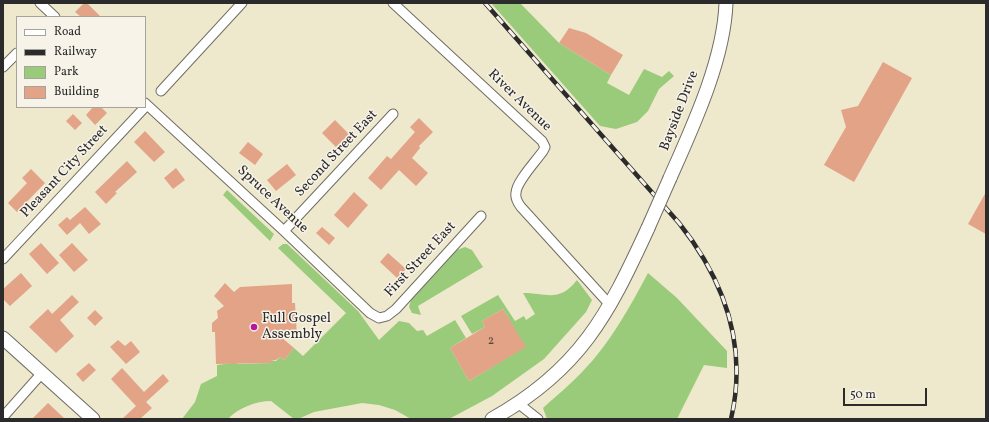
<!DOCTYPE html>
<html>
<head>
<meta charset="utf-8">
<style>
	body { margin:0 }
	#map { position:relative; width:989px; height:422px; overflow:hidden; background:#eee8cd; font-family:Vollkorn,serif }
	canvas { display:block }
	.frame { position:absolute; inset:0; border:4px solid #2b2b2b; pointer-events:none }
	.legend { position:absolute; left:16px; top:16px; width:130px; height:92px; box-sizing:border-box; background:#f7f3e8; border:1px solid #a5a39c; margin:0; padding:5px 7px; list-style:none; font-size:12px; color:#2b2b2b }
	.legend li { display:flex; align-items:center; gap:8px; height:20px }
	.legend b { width:20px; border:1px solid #a5a39c }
	.scale { position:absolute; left:843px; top:388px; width:84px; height:18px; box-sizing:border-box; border:2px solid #2b2b2b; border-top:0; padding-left:5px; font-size:12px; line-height:14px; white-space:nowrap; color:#2b2b2b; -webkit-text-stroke:3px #f7f3e8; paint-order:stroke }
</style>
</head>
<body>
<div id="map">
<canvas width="989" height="422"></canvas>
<div class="frame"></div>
<ul class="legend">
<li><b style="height:5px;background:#fff"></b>Road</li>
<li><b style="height:5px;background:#2b2b2b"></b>Railway</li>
<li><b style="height:11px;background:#9acb7a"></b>Park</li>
<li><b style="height:11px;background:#e2a387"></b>Building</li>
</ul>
<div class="scale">50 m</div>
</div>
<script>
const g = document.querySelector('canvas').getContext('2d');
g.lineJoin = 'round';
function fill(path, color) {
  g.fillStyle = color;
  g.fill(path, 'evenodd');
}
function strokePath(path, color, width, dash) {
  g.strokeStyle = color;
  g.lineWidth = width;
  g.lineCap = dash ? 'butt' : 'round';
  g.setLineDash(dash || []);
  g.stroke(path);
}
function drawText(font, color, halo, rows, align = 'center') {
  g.font = font + ' Vollkorn,serif';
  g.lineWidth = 3;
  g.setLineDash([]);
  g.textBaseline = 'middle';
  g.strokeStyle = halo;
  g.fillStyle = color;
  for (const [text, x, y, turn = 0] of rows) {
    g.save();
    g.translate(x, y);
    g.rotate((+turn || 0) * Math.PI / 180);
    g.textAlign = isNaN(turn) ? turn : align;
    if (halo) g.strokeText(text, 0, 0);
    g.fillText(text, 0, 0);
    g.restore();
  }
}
fill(new Path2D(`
	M 491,3 L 520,3 L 559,43 L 611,75 L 607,83 L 629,95 L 644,69 L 662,77 L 669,71 L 674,76 L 659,89 L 648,111 L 637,122 L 616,129 L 600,126 Z
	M 227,190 L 274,234 L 270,241 L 223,195 Z
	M 283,244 L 287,244 L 358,311 L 379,340 L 399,321 L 409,323 L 417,331 L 423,330 L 427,336 L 455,320 L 466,338 L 450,348 L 469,381 L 525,347 L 503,309 L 482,321 L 485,327 L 472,334 L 461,316 L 498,295 L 515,321 L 524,316 L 526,320 L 535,314 L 523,293 C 547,293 559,303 577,280 L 592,300 L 586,312 L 544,359 L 492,396 L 449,419 L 411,419 L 395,410 L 379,405 L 362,403 L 314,412 L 298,419 L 294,419 L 271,401 C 256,401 238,408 228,419 L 182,419 L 195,402 L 201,384 L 217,376 L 217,365 L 232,363 L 237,360 L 237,364 L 271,363 L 271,361 L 276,361 L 280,357 L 284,360 L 294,348 L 303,356 L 346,313 L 278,248 Z
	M 465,247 L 472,250 L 483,267 L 418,306 L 421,315 L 412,313 L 409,307 L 411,300 L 457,250 Z
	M 648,273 L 677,298 L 727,351 L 727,368 L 704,365 L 677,419 L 547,419 L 543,408 C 556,396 571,384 583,371 C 610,343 630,307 648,273 Z`), '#9acb7a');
fill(new Path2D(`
	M 84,3 L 87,3 L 101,17 L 81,17 L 75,12 Z
	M 569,28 L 586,33 L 623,55 L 611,75 L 559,43 Z
	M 883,62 L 912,78 L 854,182 L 824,165 L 846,127 L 841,110 L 858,106 Z
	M 93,107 L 101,107 L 107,113 L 95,125 L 86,115 Z
	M 73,114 L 82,123 L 75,130 L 66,121 Z
	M 419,118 L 433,132 L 419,146 L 420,148 L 412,158 L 428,173 L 416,186 L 399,170 L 381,190 L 368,178 L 387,156 L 391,159 L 415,132 L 410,127 Z
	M 335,120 L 349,134 L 336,147 L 322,133 Z
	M 145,131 L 165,152 L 154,162 L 134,142 Z
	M 248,142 L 263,154 L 255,165 L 239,153 Z
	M 127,161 L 137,172 L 115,192 L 117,193 L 106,204 L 95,192 Z
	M 287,164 L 296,175 L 276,191 L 267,180 Z
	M 176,168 L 185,180 L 173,189 L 164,178 Z
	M 31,169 L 45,183 L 17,212 L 8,203 L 27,183 L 22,178 Z
	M 354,192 L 368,205 L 348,228 L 334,215 Z
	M 986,192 L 986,234 L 968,224 Z
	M 85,207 L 101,224 L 89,234 L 80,223 L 67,235 L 58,225 L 67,217 L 70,220 Z
	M 322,227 L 335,238 L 329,245 L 316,233 Z
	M 41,243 L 59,263 L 47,274 L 29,254 Z
	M 72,243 L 88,260 L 74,272 L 59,255 Z
	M 388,253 L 406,269 L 397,278 L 380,262 Z
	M 21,273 L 32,286 L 10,306 L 3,299 L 3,289 Z
	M 225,283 L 234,292 L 240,287 L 292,284 L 292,303 L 295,303 L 297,337 L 281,337 L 294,348 L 284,360 L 280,357 L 276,360 L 271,361 L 271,363 L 216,364 L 215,332 L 212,332 L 212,323 L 218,318 L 217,311 L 224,306 L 214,296 Z
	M 72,295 L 79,302 L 60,320 L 74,336 L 56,353 L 29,327 L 48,309 L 52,314 Z
	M 503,309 L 526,347 L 469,381 L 450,348 L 485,327 L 482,321 Z
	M 95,310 L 103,318 L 95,326 L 87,318 Z
	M 118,340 L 125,346 L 131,341 L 140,352 L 126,364 L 110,347 Z
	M 89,363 L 96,370 L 83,382 L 76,374 Z
	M 122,368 L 144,392 L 163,374 L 169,381 L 146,402 L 152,408 L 140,419 L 122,419 L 136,406 L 111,379 Z
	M 48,403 L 65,419 L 32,419 Z`), '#e2a387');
const street = new Path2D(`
	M 40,3 L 55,17
	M 393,3 L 542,141 L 545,147 L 543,151 C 537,160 516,182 516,193 C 515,198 518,203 521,207 L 611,306
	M 3,67 L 17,53
	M 161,91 L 242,3
	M 145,103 L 284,231 L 370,313 L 379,318 L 387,316 L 396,309 L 481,216
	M 284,231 L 393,114
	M 3,259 L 147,105
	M 519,404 L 538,419
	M 3,417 L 42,373`);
const secondary = new Path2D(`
	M 670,178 C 693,126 724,60 726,3
	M 3,338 L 93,419
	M 492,419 C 580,370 608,315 648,228`);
strokePath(street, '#6f6d64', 11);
strokePath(secondary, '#6f6d64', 15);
strokePath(street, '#fff', 9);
strokePath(secondary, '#fff', 13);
const rail = new Path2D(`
	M 485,3 L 679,223 C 725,281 748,346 731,419`);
strokePath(rail, '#2b2b2b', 4.5);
strokePath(rail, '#f7f3e8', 3, [9]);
const secondaryBridge = new Path2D(`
	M 648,228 L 670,178`);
strokePath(secondaryBridge, '#6f6d64', 15, []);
strokePath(secondaryBridge, '#fff', 13);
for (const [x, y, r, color] of [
	[254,327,4,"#b5179e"]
]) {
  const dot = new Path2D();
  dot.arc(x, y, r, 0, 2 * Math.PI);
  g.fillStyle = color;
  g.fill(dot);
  strokePath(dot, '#f7f3e8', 1.5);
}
drawText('12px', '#594942', null, [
	["2",491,342]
]);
drawText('14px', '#2b2b2b', '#f7f3e8', [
	["River Avenue",519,101,44],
	["Bayside Drive",680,111,-69],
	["Second Street East",337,154,-47],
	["Pleasant City Street",65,172,-47],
	["Spruce Avenue",272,200,43],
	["First Street East",421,260,-47]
]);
drawText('14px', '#2b2b2b', '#f7f3e8', [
	["Full Gospel",262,319],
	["Assembly",262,335]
], 'left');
</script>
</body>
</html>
